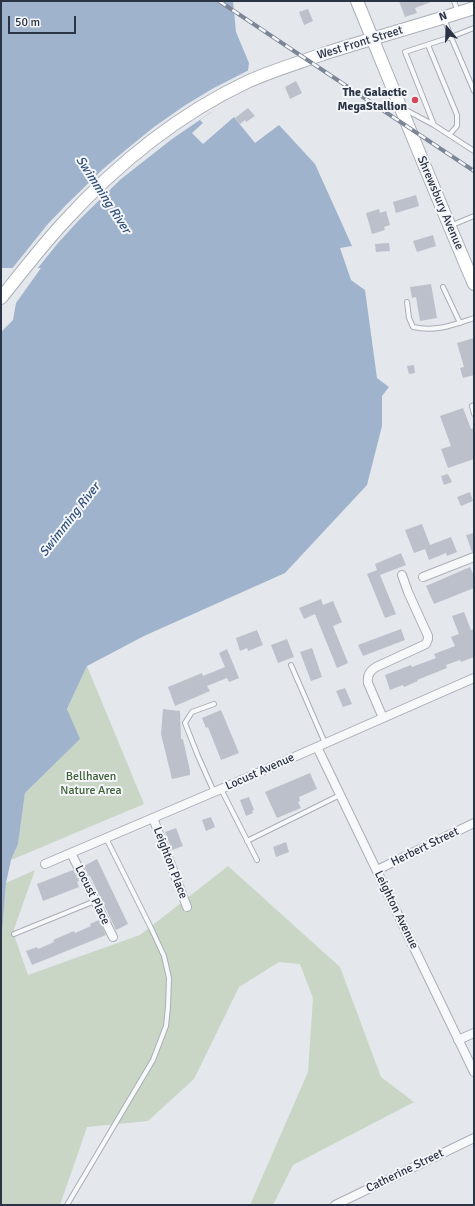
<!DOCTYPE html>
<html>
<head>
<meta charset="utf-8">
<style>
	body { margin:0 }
	#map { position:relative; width:475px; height:1206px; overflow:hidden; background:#e4e7ec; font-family:Signika,sans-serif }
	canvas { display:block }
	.frame { position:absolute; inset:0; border:2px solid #2b3445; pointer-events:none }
	.north { position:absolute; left:427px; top:8px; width:40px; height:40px; -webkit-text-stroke:3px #f4f6f9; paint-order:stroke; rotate:341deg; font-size:11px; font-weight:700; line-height:16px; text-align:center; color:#2b3445 }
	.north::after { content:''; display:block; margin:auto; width:14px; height:18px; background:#2b3445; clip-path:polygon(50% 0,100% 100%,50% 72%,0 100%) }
	.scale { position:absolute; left:8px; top:16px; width:68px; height:18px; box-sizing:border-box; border:2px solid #2b3445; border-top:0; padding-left:5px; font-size:12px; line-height:14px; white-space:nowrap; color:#2b3445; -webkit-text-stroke:3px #f4f6f9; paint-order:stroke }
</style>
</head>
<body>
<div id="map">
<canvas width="475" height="1206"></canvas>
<div class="frame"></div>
<div class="north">N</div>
<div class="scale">50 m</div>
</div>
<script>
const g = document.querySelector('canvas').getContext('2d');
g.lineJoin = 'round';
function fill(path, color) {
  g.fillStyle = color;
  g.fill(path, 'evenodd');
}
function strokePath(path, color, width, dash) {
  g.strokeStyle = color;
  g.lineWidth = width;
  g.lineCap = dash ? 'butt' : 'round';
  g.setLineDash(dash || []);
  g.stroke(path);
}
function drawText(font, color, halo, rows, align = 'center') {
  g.font = font + ' Signika,sans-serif';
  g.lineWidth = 4;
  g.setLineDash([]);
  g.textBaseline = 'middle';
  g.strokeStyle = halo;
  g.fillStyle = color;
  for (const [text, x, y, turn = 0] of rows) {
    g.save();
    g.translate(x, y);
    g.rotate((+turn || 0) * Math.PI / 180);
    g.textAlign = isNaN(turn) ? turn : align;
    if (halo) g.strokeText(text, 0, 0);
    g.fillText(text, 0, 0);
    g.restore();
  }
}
fill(new Path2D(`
	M 87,666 L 144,804 L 11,860 L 18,844 L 25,793 L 79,739 L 67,709 Z
	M 228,866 L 340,967 L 381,1077 L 414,1102 L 293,1165 L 273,1205 L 250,1205 L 308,1072 L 313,998 L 300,964 L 279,962 L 239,987 L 194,1079 L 148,1121 L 87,1127 L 60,1205 L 1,1205 L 1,946 L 6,883 L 35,870 L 13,932 L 28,975 L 140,935 Z`), '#c9d6c5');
fill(new Path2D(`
	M 1,1 L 233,1 L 236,32 L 249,63 L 245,93 L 222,105 L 200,120 L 203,123 L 192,133 L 203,144 L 234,117 L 255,143 L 279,125 L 315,164 L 352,246 L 340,248 L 351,280 L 365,290 L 377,378 L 389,387 L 382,396 L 382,426 L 367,485 L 285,573 L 144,636 L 87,666 L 67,709 L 80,739 L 25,793 L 18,844 L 11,860 L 6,883 L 1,946 L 1,332 L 13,320 L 16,303 L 41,268 L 1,268 Z`), '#9fb4cc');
fill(new Path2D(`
	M 249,70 L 246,93 L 210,113 L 172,139 L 121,179 L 80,219 L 58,243 L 37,269 L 11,270 L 47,225 L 66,205 L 103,169 L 128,148 L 154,127 L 184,106 L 212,89 Z`), '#e4e7ec');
fill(new Path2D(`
	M 399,1 L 431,1 L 431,2 L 415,8 L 417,13 L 405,17 Z
	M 308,9 L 313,21 L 304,25 L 299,12 Z
	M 296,81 L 302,93 L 290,99 L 285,87 Z
	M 248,108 L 255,116 L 246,122 L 245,120 L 240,124 L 235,118 Z
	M 416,195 L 419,206 L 396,213 L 393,202 Z
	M 379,209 L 380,213 L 386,211 L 390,225 L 384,227 L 385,230 L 372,234 L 366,213 Z
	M 433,235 L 436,246 L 417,252 L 413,241 Z
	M 389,243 L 390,251 L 376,252 L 375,244 Z
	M 431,284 L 437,318 L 420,321 L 416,297 L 412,298 L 410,287 Z
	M 474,338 L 474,375 L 463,378 L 460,368 L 464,367 L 457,343 Z
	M 414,365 L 415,373 L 409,374 L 407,366 Z
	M 463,408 L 471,429 L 474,428 L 474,459 L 448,468 L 441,449 L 451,446 L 440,416 Z
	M 448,474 L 452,482 L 444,485 L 441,476 Z
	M 470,492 L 473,501 L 461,506 L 457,497 Z
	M 422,524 L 430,545 L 451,537 L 457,552 L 447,556 L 446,553 L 429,560 L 425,549 L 414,553 L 405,530 Z
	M 474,533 L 474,552 L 472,552 L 466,535 Z
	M 401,553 L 406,565 L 380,575 L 396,614 L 385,618 L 367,574 L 377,570 L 375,564 Z
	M 470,567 L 474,576 L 474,588 L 434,604 L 426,586 Z
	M 321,599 L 323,605 L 333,601 L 342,622 L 333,626 L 348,663 L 337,668 L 315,614 L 304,619 L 299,608 Z
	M 464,612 L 471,630 L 474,629 L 474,657 L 461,662 L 460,660 L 446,665 L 447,668 L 417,680 L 418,681 L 404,687 L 403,685 L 390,690 L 385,675 L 411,665 L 412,667 L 436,658 L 434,654 L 455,646 L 451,637 L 459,634 L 452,616 Z
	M 401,629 L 405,640 L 363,656 L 358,645 Z
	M 257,630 L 263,645 L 248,651 L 247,648 L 240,651 L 236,638 Z
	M 287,639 L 294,657 L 278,663 L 271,645 Z
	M 312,648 L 322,677 L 311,681 L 300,652 Z
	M 227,649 L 239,678 L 229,682 L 227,678 L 207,686 L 210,691 L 175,706 L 168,687 L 202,673 L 203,676 L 225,667 L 219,653 Z
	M 345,688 L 352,704 L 343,707 L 336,691 Z
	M 163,709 L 180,711 L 181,739 L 183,739 L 190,771 L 190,775 L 172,779 L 161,734 Z
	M 221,710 L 239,753 L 221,760 L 208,727 L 206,728 L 202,718 Z
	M 310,773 L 317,789 L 299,797 L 300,801 L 298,802 L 301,808 L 277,818 L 265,792 Z
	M 249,797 L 254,810 L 252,811 L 253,813 L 246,816 L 240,800 Z
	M 211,817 L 215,827 L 206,831 L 202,820 Z
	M 176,828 L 183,846 L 172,850 L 165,832 Z
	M 286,842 L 289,852 L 276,857 L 273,847 Z
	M 97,859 L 128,924 L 116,930 L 90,876 L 89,876 L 84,866 Z
	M 73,870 L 79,881 L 77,882 L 79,887 L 43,901 L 37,884 Z
	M 99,920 L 106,935 L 32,965 L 26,951 L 37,947 L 38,949 L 54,942 L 53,940 L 74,931 L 75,933 L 91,926 L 90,924 Z`), '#bbc0ca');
const service = new Path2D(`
	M 454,1 L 458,12
	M 444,18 L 451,37 L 405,52 L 434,125 L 474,151
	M 474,28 L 451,37 L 474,91
	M 428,45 L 457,115 L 457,126 L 449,135
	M 404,109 L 434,125
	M 450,226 L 474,216
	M 443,287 L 460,323
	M 407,302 L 409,318 L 413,327 C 436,332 453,325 474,318
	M 474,405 L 472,406 L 474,414
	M 291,665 L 325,743
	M 214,704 L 192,712 L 185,723 L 198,756 L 214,792
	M 221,789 L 257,860
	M 247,841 L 340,795
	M 14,934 L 95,901
	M 67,1205 L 153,1060 L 166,1026 L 168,1007 L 169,978 L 164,956 L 152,930 L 106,838`);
const minor = new Path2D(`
	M 423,577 L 474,557
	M 383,718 L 368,683 C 367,676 369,671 376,667 L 426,644 L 428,639 L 428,636 L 408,592 L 402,575
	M 317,747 L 474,1072
	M 153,818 L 187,907
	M 71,853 L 113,937
	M 45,864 L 228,786 L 474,678
	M 377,870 L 474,823
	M 458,1040 L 474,1033
	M 335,1205 L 474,1138`);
const secondary = new Path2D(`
	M 357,1 C 396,96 434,190 474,284
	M 1,298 C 21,273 41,247 63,223 C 114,167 177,115 247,82 C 271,71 298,63 323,54 C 373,38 424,24 474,8`);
strokePath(service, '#a9aeb7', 6);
strokePath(minor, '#a9aeb7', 10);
strokePath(secondary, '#a9aeb7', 14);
strokePath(service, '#f7f8fa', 4);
strokePath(minor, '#f7f8fa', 8);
strokePath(secondary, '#fff', 12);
const rail = new Path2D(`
	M 219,1 L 474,171`);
strokePath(rail, '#7d8696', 4);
strokePath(rail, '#f4f6f9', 2.5, [8]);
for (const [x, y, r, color] of [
	[415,100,4,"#d1495b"]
]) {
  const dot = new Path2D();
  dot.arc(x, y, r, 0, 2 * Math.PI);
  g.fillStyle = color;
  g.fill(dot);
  strokePath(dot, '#f4f6f9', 1.5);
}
drawText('12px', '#2b3445', '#f4f6f9', [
	["West Front Street",360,43,-17],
	["Shrewsbury Avenue",440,203,67],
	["Locust Avenue",260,772,-24],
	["Herbert Street",425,847,-26],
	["Leighton Place",170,863,69],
	["Locust Place",92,895,64],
	["Leighton Avenue",396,910,64],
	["Catherine Street",405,1171,-26]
]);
drawText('bold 12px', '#2b3445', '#f4f6f9', [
	["The Galactic",407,93],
	["MegaStallion",407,107]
], 'right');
drawText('12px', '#3f6138', '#f4f6f9', [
	["Bellhaven",91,777],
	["Nature Area",91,791]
]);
drawText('italic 13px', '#34527a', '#f4f6f9', [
	["Swimming River",103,195,57],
	["Swimming River",70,520,-52]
]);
</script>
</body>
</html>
